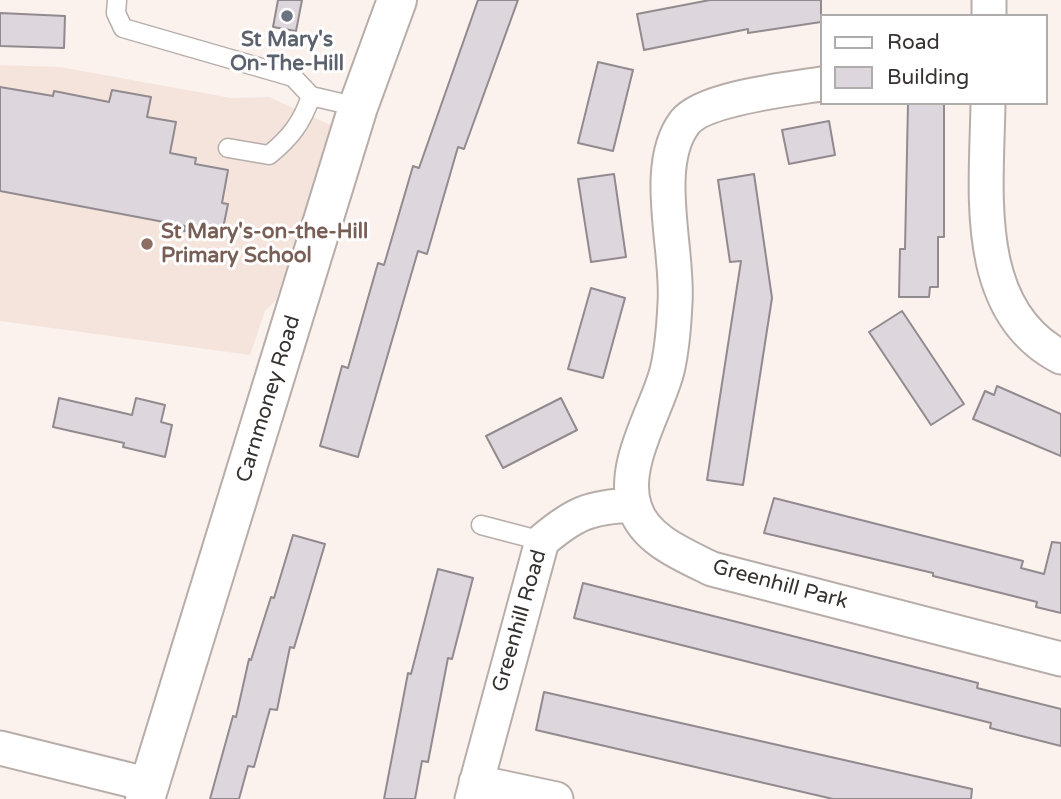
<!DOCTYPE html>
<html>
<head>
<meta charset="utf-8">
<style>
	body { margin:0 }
	#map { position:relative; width:1061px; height:799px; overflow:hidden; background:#fbf2ee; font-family:"Varela Round",sans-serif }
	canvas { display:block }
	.legend { position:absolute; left:820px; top:14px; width:228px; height:91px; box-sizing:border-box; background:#fff; border:2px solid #aeadac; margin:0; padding:9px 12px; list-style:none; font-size:21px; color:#353230 }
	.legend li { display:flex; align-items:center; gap:14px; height:35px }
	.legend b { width:35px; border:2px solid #aeadac }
</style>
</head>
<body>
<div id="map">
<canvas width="1061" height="799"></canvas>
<ul class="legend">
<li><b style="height:9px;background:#fff"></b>Road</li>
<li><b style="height:19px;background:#ddd6dc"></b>Building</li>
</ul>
</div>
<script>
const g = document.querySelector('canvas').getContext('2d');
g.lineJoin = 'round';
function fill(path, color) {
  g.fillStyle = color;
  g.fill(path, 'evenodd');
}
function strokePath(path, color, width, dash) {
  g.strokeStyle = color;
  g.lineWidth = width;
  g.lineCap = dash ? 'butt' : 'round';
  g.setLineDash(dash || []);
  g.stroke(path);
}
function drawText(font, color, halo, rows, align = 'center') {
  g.font = font + ' "Varela Round",sans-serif';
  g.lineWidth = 6;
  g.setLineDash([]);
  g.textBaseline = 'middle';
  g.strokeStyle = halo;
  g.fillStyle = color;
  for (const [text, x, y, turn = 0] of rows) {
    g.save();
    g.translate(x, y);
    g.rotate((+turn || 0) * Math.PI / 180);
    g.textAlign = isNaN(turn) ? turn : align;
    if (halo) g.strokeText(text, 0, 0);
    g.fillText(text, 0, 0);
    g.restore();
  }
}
fill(new Path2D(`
	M 0,65 L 60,67 L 231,98 L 269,97 L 333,126 L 276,300 L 265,311 L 250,355 L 0,321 Z`), '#f5e4dc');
const building = new Path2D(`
	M 278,0 L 302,0 L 296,31 L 273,27 Z
	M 478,0 L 518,0 L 464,149 L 458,147 L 427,254 L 418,251 L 358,457 L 320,446 L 342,366 L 348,368 L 378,263 L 384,265 L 413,166 L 419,168 Z
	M 710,0 L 821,0 L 821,22 L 748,33 L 748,29 L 644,50 L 637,14 Z
	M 0,13 L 65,16 L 64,48 L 0,46 Z
	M 598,62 L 633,70 L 613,151 L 578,143 Z
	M 0,87 L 53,96 L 54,91 L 109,102 L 112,90 L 151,97 L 147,117 L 176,122 L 170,153 L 196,158 L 195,164 L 228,170 L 222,203 L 228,204 L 221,238 L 184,231 L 185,226 L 0,191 Z
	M 908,103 L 944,103 L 944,237 L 938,237 L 938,287 L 930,287 L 929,297 L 899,297 L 900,249 L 905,249 Z
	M 829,121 L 835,155 L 789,164 L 782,130 Z
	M 614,174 L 626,257 L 591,262 L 578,179 Z
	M 754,174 L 772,298 L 743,485 L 707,480 L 741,261 L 730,262 L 718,180 Z
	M 591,288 L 625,298 L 603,378 L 568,369 Z
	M 902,311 L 964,404 L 931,425 L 869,332 Z
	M 997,386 L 1061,414 L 1061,456 L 973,419 L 985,391 L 994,395 Z
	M 59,398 L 132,415 L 136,398 L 165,405 L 161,422 L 172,425 L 165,457 L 123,447 L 124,443 L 53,427 Z
	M 561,398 L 577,430 L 503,468 L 486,436 Z
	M 774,498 L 1023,561 L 1021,568 L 1044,574 L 1052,542 L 1061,543 L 1061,613 L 1036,607 L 1037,602 L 933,576 L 933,573 L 764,533 Z
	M 293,535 L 325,544 L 294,648 L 290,647 L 277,710 L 270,709 L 254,767 L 248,766 L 239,799 L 210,799 L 233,716 L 236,717 L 249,659 L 251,660 L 271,597 L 274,598 Z
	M 438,569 L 473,578 L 452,659 L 448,658 L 428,762 L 422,761 L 415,799 L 384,799 L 408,673 L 411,674 Z
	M 583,583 L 978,683 L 977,688 L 1061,709 L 1061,746 L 990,728 L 991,723 L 574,618 Z
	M 544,692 L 972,789 L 971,799 L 833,799 L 536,730 Z`);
fill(building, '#ddd6dc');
strokePath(building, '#918a8f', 2);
const service = new Path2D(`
	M 117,0 L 116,13 L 123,28 L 293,77 L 311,96 L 358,107
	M 228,148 L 269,155 C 290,138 302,123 311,96
	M 481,525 L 542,541`);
const minor = new Path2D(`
	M 989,16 L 989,0
	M 821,84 C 790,89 704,98 685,122 C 651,166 679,251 675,303 C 674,325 672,350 667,371 C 657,410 620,466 635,508 C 645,540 684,555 712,569 L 1061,659
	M 988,103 C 987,188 970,310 1061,357
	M 0,748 L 150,785
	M 476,782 L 556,799
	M 472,799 L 542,541 C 575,513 590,507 633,505`);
const tertiary = new Path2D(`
	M 145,799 L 358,107 L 397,0`);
strokePath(service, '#b7aeaa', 21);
strokePath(minor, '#b7aeaa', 37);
strokePath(tertiary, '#b7aeaa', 42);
strokePath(service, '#fff', 18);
strokePath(minor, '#fff', 33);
strokePath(tertiary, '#fff', 38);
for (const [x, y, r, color] of [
	[287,16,7,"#6b7280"],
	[147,244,7,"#8d6e63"]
]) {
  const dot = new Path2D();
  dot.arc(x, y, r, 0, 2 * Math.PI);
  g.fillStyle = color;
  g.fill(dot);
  strokePath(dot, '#fff', 2.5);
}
drawText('bold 21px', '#5b616d', '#fff', [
	["St Mary's",287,40],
	["On-The-Hill",287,64]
]);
drawText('bold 21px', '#785e54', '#fff', [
	["St Mary's-on-the-Hill",161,232],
	["Primary School",161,256]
], 'left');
drawText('21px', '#353230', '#fff', [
	["Carnmoney Road",269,399,-73],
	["Greenhill Park",780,585,15],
	["Greenhill Road",520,621,-74]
]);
</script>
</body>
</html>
